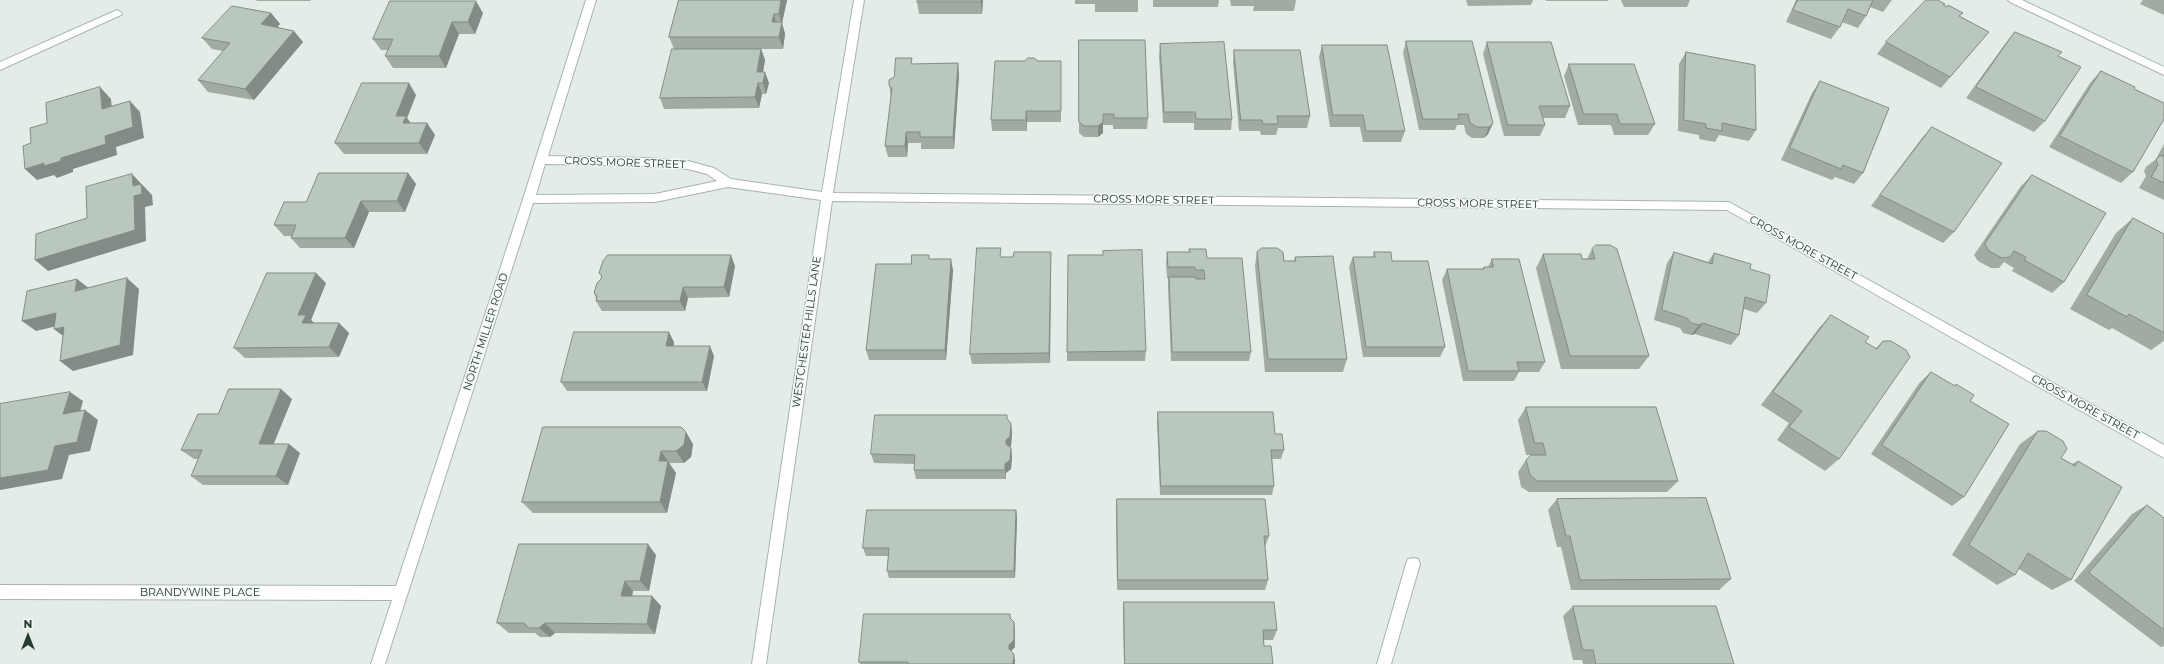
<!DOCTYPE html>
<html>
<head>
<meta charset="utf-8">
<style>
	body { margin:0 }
	#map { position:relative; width:2164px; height:664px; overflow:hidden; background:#e4ece7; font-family:Montserrat,sans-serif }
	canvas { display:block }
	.north { position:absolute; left:8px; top:616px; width:40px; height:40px; -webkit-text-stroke:3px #f4f9f6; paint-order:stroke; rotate:0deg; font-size:11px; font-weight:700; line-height:16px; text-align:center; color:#253c31 }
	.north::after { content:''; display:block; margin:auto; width:14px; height:18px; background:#253c31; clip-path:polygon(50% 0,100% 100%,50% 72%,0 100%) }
</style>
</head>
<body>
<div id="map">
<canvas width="2164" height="664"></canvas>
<div class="north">N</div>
</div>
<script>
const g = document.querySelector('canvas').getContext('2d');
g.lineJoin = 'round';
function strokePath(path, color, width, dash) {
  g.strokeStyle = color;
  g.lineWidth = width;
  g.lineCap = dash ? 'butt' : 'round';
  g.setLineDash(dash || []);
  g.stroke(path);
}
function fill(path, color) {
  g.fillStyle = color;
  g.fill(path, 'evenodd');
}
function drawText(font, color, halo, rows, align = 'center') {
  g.font = font + ' Montserrat,sans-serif';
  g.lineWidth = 3;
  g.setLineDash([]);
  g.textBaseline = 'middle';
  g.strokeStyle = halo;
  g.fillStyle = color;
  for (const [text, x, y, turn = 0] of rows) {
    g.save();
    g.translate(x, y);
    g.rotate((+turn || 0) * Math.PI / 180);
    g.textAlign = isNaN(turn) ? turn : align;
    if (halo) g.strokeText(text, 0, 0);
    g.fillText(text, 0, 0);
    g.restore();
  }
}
const minor = new Path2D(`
	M 586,0 L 596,0 L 548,156 L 646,158 L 688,161 L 714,168 L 731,179 L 822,192 L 854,0 L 864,0 L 833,193 L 1729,202 L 2164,445 L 2164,458 L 1727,210 L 832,201 L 766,664 L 752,664 L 821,200 L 728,187 L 655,202 L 533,203 L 385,664 L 371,664 L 392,600 L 0,599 L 0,585 L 396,586 L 523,199 ZM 545,164 L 646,166 L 688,169 L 707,174 L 717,181 L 655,194 L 536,195 Z
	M 2008,0 L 2022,0 L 2164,67 L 2164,75 L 2010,2 Z
	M 117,10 L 122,13 L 121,15 L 0,70 L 0,62 Z
	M 1413,558 L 1418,559 L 1420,564 L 1391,664 L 1377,664 L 1406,564 L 1408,559 Z`);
strokePath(minor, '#a7b4ad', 2);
fill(minor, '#fff');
fill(new Path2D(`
	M 256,0 L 311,0 L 310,1 L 257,1 Z
	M 679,0 L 787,0 L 782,23 L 785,34 L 783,49 L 674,49 L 669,37 Z
	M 983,0 L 982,14 L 919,14 L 917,2 Z
	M 1075,0 L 1138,0 L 1138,12 L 1095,12 L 1095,4 L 1075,4 Z
	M 1153,0 L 1219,0 L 1218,7 L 1153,7 Z
	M 1230,0 L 1296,0 L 1294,11 L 1253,11 L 1254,6 L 1231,6 Z
	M 1466,0 L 1533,0 L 1531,5 L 1468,6 Z
	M 1546,0 L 1608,0 L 1608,1 L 1546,1 Z
	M 1621,0 L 1690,0 L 1687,7 L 1624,7 Z
	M 1796,0 L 1892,0 L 1883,12 L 1870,7 L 1866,16 L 1858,28 L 1842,22 L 1840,27 L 1831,39 L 1786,22 Z
	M 2143,0 L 2164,0 L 2164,15 L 2140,4 Z
	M 1945,4 L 1944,5 L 1959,16 L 1989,32 L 1941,88 L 1877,54 L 1886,42 Z
	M 271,13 L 280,24 L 277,27 L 303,42 L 254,100 L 208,92 L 198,80 L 223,51 L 212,49 L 202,38 Z
	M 483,13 L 475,34 L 459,34 L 446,68 L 393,68 L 385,56 L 388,50 L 381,50 L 373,39 Z
	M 2015,32 L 2058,56 L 2045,121 L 2034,132 L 1966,98 L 2005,44 Z
	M 1079,40 L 1148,118 L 1147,129 L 1113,129 L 1113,125 L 1103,125 L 1103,133 L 1098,137 L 1084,137 L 1079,133 Z
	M 1406,41 L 1493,123 L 1488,134 L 1484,138 L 1472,138 L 1466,134 L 1464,125 L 1457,125 L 1455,130 L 1419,130 L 1403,53 Z
	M 1487,42 L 1570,106 L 1565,118 L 1543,118 L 1545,125 L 1540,136 L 1504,136 L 1483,54 Z
	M 1160,44 L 1232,119 L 1231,130 L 1194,130 L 1194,123 L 1163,123 L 1159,56 Z
	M 1322,45 L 1405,131 L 1401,142 L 1363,142 L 1360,127 L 1330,127 L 1319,57 Z
	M 761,49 L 765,60 L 763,72 L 769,83 L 766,94 L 762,94 L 759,108 L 664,109 L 660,98 Z
	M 1234,50 L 1310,116 L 1307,128 L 1278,128 L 1276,135 L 1261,135 L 1260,131 L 1239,131 L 1233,62 Z
	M 1686,52 L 1756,130 L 1749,141 L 1719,135 L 1715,142 L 1699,139 L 1699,135 L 1678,131 L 1679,64 Z
	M 1038,61 L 1061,61 L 1061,122 L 1027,122 L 1027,131 L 992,131 L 991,120 Z
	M 958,63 L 959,75 L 954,149 L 921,149 L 921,143 L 908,143 L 907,157 L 888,157 L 885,146 L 891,97 L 889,85 L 913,64 Z
	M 1569,64 L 1655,124 L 1648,135 L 1614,135 L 1611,125 L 1578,125 L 1564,76 Z
	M 2101,71 L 2134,89 L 2133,172 L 2121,183 L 2049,147 L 2090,83 Z
	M 1820,81 L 1863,173 L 1854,184 L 1835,177 L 1832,180 L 1781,160 L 1812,93 Z
	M 416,95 L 407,118 L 411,123 L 427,123 L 435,135 L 427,154 L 344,154 L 335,143 Z
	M 1932,127 L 1954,232 L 1943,243 L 1871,206 L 1922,138 Z
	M 2164,144 L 2164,200 L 2139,188 L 2146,176 L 2144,171 L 2146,167 L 2156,159 Z
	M 408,173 L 416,184 L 405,212 L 369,212 L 354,248 L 300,248 L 291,238 L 291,236 L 284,236 L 274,225 L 306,202 Z
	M 2032,175 L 2064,282 L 2052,293 L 2012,271 L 2014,268 L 2004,262 L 1999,268 L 1991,268 L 1978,261 L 1974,255 L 2021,186 Z
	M 2133,218 L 2164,234 L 2164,341 L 2151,350 L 2112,328 L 2109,330 L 2070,309 L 2116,233 Z
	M 1189,249 L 1207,258 L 1251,352 L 1249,361 L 1171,361 L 1168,287 L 1168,278 L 1167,278 L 1166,263 L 1167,252 L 1189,252 Z
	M 1592,249 L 1649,356 L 1639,369 L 1561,369 L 1536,268 L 1543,254 L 1587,259 Z
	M 1051,252 L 1051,263 L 1050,363 L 972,364 L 970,354 L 1001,257 L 1013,257 Z
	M 1257,252 L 1284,261 L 1294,261 L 1295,257 L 1347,359 L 1343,372 L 1265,372 L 1255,266 Z
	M 1374,252 L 1392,261 L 1445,347 L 1440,357 L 1363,357 L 1349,267 L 1353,257 L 1373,257 Z
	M 1674,252 L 1708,262 L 1714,253 L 1750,269 L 1766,303 L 1757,313 L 1744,309 L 1739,335 L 1731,345 L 1695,334 L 1691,335 L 1683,333 L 1680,328 L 1654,320 L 1667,263 Z
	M 930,259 L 953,270 L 946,360 L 869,360 L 866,350 L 911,264 Z
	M 1492,259 L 1545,362 L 1539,372 L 1519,372 L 1514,381 L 1463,381 L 1442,280 L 1447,269 L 1482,269 L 1484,267 L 1488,267 Z
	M 735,266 L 729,297 L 688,298 L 685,311 L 602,311 L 596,301 L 596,298 L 594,293 L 601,279 L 602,278 L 599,273 Z
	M 326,283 L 311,320 L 314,323 L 339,323 L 349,333 L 339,357 L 245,358 L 234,348 Z
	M 1831,315 L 1865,342 L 1875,349 L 1883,341 L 1839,459 L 1825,471 L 1777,440 L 1789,423 L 1761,405 L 1819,328 Z
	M 674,342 L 674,346 L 714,356 L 707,391 L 567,391 L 561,382 Z
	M 1146,351 L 1145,361 L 1067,361 L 1067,352 Z
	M 1931,372 L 1954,386 L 1956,384 L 1970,401 L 1964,497 L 1952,506 L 1871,454 L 1920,382 Z
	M 292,399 L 273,444 L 300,453 L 288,485 L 203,485 L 191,476 L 198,459 L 194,459 L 181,450 L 218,414 Z
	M 1526,407 L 1678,481 L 1667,492 L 1529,492 L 1521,487 L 1518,472 L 1526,460 L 1531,455 L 1526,455 L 1518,420 Z
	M 1158,412 L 1275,434 L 1284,450 L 1281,459 L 1272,459 L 1274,486 L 1272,495 L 1160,495 L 1157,422 Z
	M 1008,419 L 1012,432 L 1011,446 L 1010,447 L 1011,448 L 1012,457 L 1011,469 L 1006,473 L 1006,479 L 916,479 L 914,470 L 915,464 L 874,463 L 871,454 Z
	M 543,427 L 693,444 L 691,457 L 684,463 L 669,463 L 676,473 L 667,513 L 533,513 L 522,502 Z
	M 2038,431 L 2061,458 L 2072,464 L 2078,461 L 2071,580 L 2052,590 L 2019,569 L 2015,575 L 1997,585 L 1952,555 L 2020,444 Z
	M 1117,499 L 1269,536 L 1265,547 L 1268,580 L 1265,590 L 1117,590 L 1116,510 Z
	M 1557,499 L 1731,579 L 1719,590 L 1571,590 L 1561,547 L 1557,547 L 1548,510 Z
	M 2147,505 L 2164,518 L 2164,646 L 2161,647 L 2074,581 L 2132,514 Z
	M 1016,510 L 1017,518 L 1015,578 L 889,578 L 887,571 L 888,556 L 866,556 L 863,548 Z
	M 656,555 L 649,591 L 633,591 L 632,596 L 652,596 L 661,606 L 655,634 L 555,633 L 550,637 L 540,637 L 535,633 L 509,633 L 497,623 Z
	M 1124,602 L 1277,630 L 1273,640 L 1264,640 L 1264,646 L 1273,664 L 1124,664 L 1123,612 Z
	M 1573,606 L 1734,664 L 1583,664 L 1582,660 L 1573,660 L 1563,616 Z
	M 1010,614 L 1011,619 L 1014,622 L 1015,630 L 1015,647 L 1011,651 L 1015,661 L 1015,664 L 860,664 L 859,662 Z`), '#a0aba4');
fill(new Path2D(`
	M 781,0 L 787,0 L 782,23 L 785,34 L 783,49 L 779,37 L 782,25 L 779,14 Z
	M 981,0 L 983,0 L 982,14 L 981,2 Z
	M 476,1 L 483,13 L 475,34 L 468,22 Z
	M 271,13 L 280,24 L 270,36 L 261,24 Z
	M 774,14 L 777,26 L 772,22 Z
	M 452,22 L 459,34 L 446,68 L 439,56 Z
	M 294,31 L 303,42 L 254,100 L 245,89 Z
	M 761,49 L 765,60 L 761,83 L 757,72 Z
	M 958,63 L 959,75 L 954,149 L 953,137 Z
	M 765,72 L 769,83 L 766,94 L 763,83 Z
	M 409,83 L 416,95 L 407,118 L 413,127 L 410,135 L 396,116 Z
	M 758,83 L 762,94 L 759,108 L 755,97 Z
	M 100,87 L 111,99 L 113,120 L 102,109 Z
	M 130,101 L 140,112 L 144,138 L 116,147 L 117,155 L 73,169 L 73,172 L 57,178 L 54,175 L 37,180 L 25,169 L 61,158 L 105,136 Z
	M 1026,111 L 1027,122 L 1027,131 L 1026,120 Z
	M 1103,122 L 1103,133 L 1098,137 L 1098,126 Z
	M 427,123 L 435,135 L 427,154 L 419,143 Z
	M 1493,123 L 1488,134 L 1484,138 L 1489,127 Z
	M 906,132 L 908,143 L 907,157 L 905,146 Z
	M 408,173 L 416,184 L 405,212 L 397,201 Z
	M 132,174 L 152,195 L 153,205 L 145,207 L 146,241 L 48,271 L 35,260 L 134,196 Z
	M 361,201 L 369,212 L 354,248 L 345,238 Z
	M 1051,252 L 1051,263 L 1050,363 L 1049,353 Z
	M 731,255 L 735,266 L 729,297 L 724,287 Z
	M 951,259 L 953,270 L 946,360 L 945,350 Z
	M 316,273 L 326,283 L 311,320 L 316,325 L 302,323 L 298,315 Z
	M 127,278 L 139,289 L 133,355 L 73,371 L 60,361 Z
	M 77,279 L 90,289 L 75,291 Z
	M 683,287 L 688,298 L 685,311 L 680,301 Z
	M 56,313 L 69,323 L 36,331 L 22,321 Z
	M 339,323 L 349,333 L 339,357 L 329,347 Z
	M 1703,323 L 1695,334 L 1691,335 L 1699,325 Z
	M 64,327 L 67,339 L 54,329 Z
	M 669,332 L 674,342 L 672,356 L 666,346 Z
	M 710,346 L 714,356 L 707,391 L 702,382 Z
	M 281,389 L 292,399 L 270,453 L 259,444 Z
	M 70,392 L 83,401 L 77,423 L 63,414 Z
	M 85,410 L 98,420 L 90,451 L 69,455 L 62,479 L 0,490 L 0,478 L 55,446 Z
	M 1011,423 L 1012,432 L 1011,446 L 1007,449 L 1006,444 L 1006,440 Z
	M 686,432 L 693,444 L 691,457 L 684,463 L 676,451 Z
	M 289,444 L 300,453 L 288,485 L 276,476 Z
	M 1011,448 L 1012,457 L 1011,469 L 1006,473 L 1006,479 L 1005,470 L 1005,464 Z
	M 661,451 L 676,473 L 667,513 L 660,502 L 659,461 Z
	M 1016,510 L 1017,518 L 1015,578 L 1014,571 Z
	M 648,544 L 656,555 L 649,591 L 640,581 Z
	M 625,581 L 633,591 L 630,606 L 621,596 Z
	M 652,596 L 661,606 L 655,634 L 647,624 Z
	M 1014,622 L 1015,630 L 1015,647 L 1010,652 L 1009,649 L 1009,645 Z
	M 545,623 L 555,633 L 550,637 L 539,628 Z
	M 1014,654 L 1015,661 L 1015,664 L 1013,664 Z`), '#828b86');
const building = new Path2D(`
	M 679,0 L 781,0 L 779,14 L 774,14 L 772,22 L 782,22 L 779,37 L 669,37 Z
	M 918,0 L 981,0 L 981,2 L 917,2 Z
	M 1798,0 L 1873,0 L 1866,16 L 1848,9 L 1840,27 L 1793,10 Z
	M 1926,0 L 1938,0 L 1945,4 L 1943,5 L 1947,7 L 1948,5 L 1963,13 L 1959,16 L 1989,32 L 1950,77 L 1886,42 Z
	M 390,1 L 476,1 L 468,22 L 452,22 L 439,56 L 385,56 L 393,39 L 373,39 Z
	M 232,6 L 271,13 L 261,24 L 294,31 L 245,89 L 198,80 L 230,43 L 202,38 Z
	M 2015,32 L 2062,52 L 2058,56 L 2081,67 L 2045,121 L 1976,87 Z
	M 1079,40 L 1145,40 L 1148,118 L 1114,118 L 1114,114 L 1103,114 L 1103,122 L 1098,126 L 1084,126 L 1079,122 Z
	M 1406,41 L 1472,41 L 1493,123 L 1489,127 L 1477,127 L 1470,123 L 1468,114 L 1458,114 L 1459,119 L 1423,119 Z
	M 1224,42 L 1232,119 L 1196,119 L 1195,112 L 1164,112 L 1160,44 Z
	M 1487,42 L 1551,42 L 1570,106 L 1539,106 L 1545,125 L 1508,125 Z
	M 1322,45 L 1387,45 L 1405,131 L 1366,131 L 1363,115 L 1333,115 Z
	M 672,49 L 761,49 L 757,72 L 765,72 L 763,83 L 758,83 L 755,97 L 660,98 Z
	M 1234,50 L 1300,50 L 1310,116 L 1277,116 L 1278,124 L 1263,124 L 1262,120 L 1241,120 Z
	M 1686,52 L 1755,65 L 1756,130 L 1722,123 L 1722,131 L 1706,128 L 1706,124 L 1684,120 Z
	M 896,58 L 912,58 L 911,64 L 958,63 L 953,137 L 920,137 L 920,132 L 906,132 L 905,146 L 885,146 L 892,88 L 889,85 L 889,80 L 894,77 Z
	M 1028,58 L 1034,58 L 1038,61 L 1061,61 L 1061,111 L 1026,111 L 1026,120 L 991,120 L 995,61 L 1024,61 Z
	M 1569,64 L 1634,64 L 1655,124 L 1620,124 L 1617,114 L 1584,114 Z
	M 2101,71 L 2135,87 L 2134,89 L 2164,103 L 2164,119 L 2133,172 L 2060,136 Z
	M 1820,81 L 1889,108 L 1863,173 L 1843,165 L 1841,169 L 1790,148 Z
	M 362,83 L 409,83 L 396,116 L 406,116 L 403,123 L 427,123 L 419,143 L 335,143 Z
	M 100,87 L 102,109 L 130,101 L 133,127 L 105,136 L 106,144 L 61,158 L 61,161 L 44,166 L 44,163 L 25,169 L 23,146 L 31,143 L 30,128 L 47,123 L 46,103 Z
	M 1932,127 L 2002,163 L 1954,232 L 1880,195 Z
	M 2164,155 L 2164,183 L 2151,177 L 2158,165 L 2156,160 L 2159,156 L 2163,156 Z
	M 319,173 L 408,173 L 397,201 L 361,201 L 345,238 L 291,238 L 296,225 L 274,225 L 284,202 L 306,202 Z
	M 132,174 L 133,186 L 141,184 L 142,194 L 134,196 L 135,230 L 35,260 L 36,234 L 87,218 L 86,187 Z
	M 2032,175 L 2106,213 L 2064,282 L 2024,260 L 2026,257 L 2014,251 L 2010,257 L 2002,258 L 1989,251 L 1985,244 Z
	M 2133,218 L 2164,234 L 2164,333 L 2129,314 L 2127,317 L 2087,295 Z
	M 1596,245 L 1610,245 L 1617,249 L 1649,356 L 1570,356 L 1543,254 L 1581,254 L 1582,259 L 1595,259 L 1592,249 Z
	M 977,248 L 1001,248 L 1000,257 L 1013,257 L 1014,252 L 1051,252 L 1049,353 L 970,354 Z
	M 1262,248 L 1277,248 L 1283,252 L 1284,261 L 1296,261 L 1295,257 L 1333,256 L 1347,359 L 1268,359 L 1257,252 Z
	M 1189,249 L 1206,249 L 1207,258 L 1242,258 L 1251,352 L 1172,352 L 1169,277 L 1195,277 L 1196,279 L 1205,279 L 1204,270 L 1195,270 L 1195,267 L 1168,267 L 1167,252 L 1190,252 Z
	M 1142,250 L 1146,351 L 1067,352 L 1068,255 L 1103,255 L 1103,251 Z
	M 1374,252 L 1391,252 L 1392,261 L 1428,261 L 1445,347 L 1366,347 L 1353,257 L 1375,257 Z
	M 1674,252 L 1712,264 L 1714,253 L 1751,264 L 1750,269 L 1770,275 L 1766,303 L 1745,297 L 1739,335 L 1703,323 L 1699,325 L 1691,323 L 1687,318 L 1662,310 Z
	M 608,255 L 731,255 L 724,287 L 683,287 L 680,301 L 596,301 L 597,296 L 594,293 L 597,283 L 601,279 L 602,276 L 599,273 L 603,261 Z
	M 912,255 L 929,255 L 929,259 L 951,259 L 945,350 L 866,350 L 876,264 L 911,264 Z
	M 1492,259 L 1519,259 L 1545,362 L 1517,362 L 1519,371 L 1468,371 L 1447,269 L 1484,269 L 1484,267 L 1493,267 Z
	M 267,273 L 316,273 L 298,315 L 306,315 L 302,323 L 339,323 L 329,347 L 234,348 Z
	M 127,278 L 120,345 L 60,361 L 64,327 L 54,329 L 56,313 L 22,321 L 27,291 L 77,279 L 75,291 Z
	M 1831,315 L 1869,337 L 1865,342 L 1877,349 L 1883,341 L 1891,341 L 1906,350 L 1910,357 L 1839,459 L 1789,427 L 1802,411 L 1773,392 Z
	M 574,332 L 669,332 L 666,346 L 710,346 L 702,382 L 561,382 Z
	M 1931,372 L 1955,386 L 1956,384 L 1974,395 L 1970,401 L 2009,424 L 1964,497 L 1882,445 Z
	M 229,389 L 281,389 L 259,444 L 289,444 L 276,476 L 191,476 L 202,450 L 181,450 L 198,414 L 218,414 Z
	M 70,392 L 63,414 L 85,410 L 77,442 L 55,446 L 48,470 L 0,478 L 0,404 Z
	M 1526,407 L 1656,407 L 1678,481 L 1537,481 L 1530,475 L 1526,460 L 1531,455 L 1546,455 L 1543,443 L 1535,443 Z
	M 1158,412 L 1273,412 L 1275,434 L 1282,434 L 1284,450 L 1271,450 L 1274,486 L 1161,486 Z
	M 875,415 L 1007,415 L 1007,419 L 1011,423 L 1010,437 L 1006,440 L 1006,444 L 1011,448 L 1010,460 L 1005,464 L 1005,470 L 914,470 L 915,455 L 871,454 Z
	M 543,427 L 681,427 L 686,432 L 684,445 L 676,451 L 661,451 L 659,461 L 668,461 L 660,502 L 522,502 Z
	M 2038,431 L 2046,431 L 2063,441 L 2067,449 L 2061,458 L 2075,466 L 2078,461 L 2122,487 L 2071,580 L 2028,553 L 2015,575 L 1969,545 Z
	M 1706,498 L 1731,579 L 1580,580 L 1570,536 L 1566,536 L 1557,499 Z
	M 1117,499 L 1265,499 L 1269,536 L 1264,536 L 1268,580 L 1118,580 Z
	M 2147,505 L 2164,518 L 2164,630 L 2089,573 Z
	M 867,510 L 1016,510 L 1014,571 L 887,571 L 889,548 L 863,548 Z
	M 519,544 L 648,544 L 640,581 L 625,581 L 621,596 L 652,596 L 647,624 L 545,623 L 539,628 L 529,628 L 524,623 L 497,623 Z
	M 1124,602 L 1274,602 L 1277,630 L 1263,630 L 1264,646 L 1271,646 L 1273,664 L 1125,664 Z
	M 1573,606 L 1716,606 L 1734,664 L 1596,664 L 1593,650 L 1583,650 Z
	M 864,614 L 1010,614 L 1010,618 L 1014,622 L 1014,640 L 1009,645 L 1009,649 L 1014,654 L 1013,664 L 908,664 L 908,662 L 859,662 Z`);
fill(building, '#bac7bf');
strokePath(building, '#828b86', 1);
drawText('11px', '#253c31', '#f4f9f6', [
	["CROSS MORE STREET",625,163,2],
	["CROSS MORE STREET",1154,200,1],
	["CROSS MORE STREET",1478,204,1],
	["CROSS MORE STREET",1803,248,29],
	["NORTH MILLER ROAD",486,332,-72],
	["WESTCHESTER HILLS LANE",807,332,-82],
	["CROSS MORE STREET",2085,407,29],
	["BRANDYWINE PLACE",200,593]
]);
</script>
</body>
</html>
